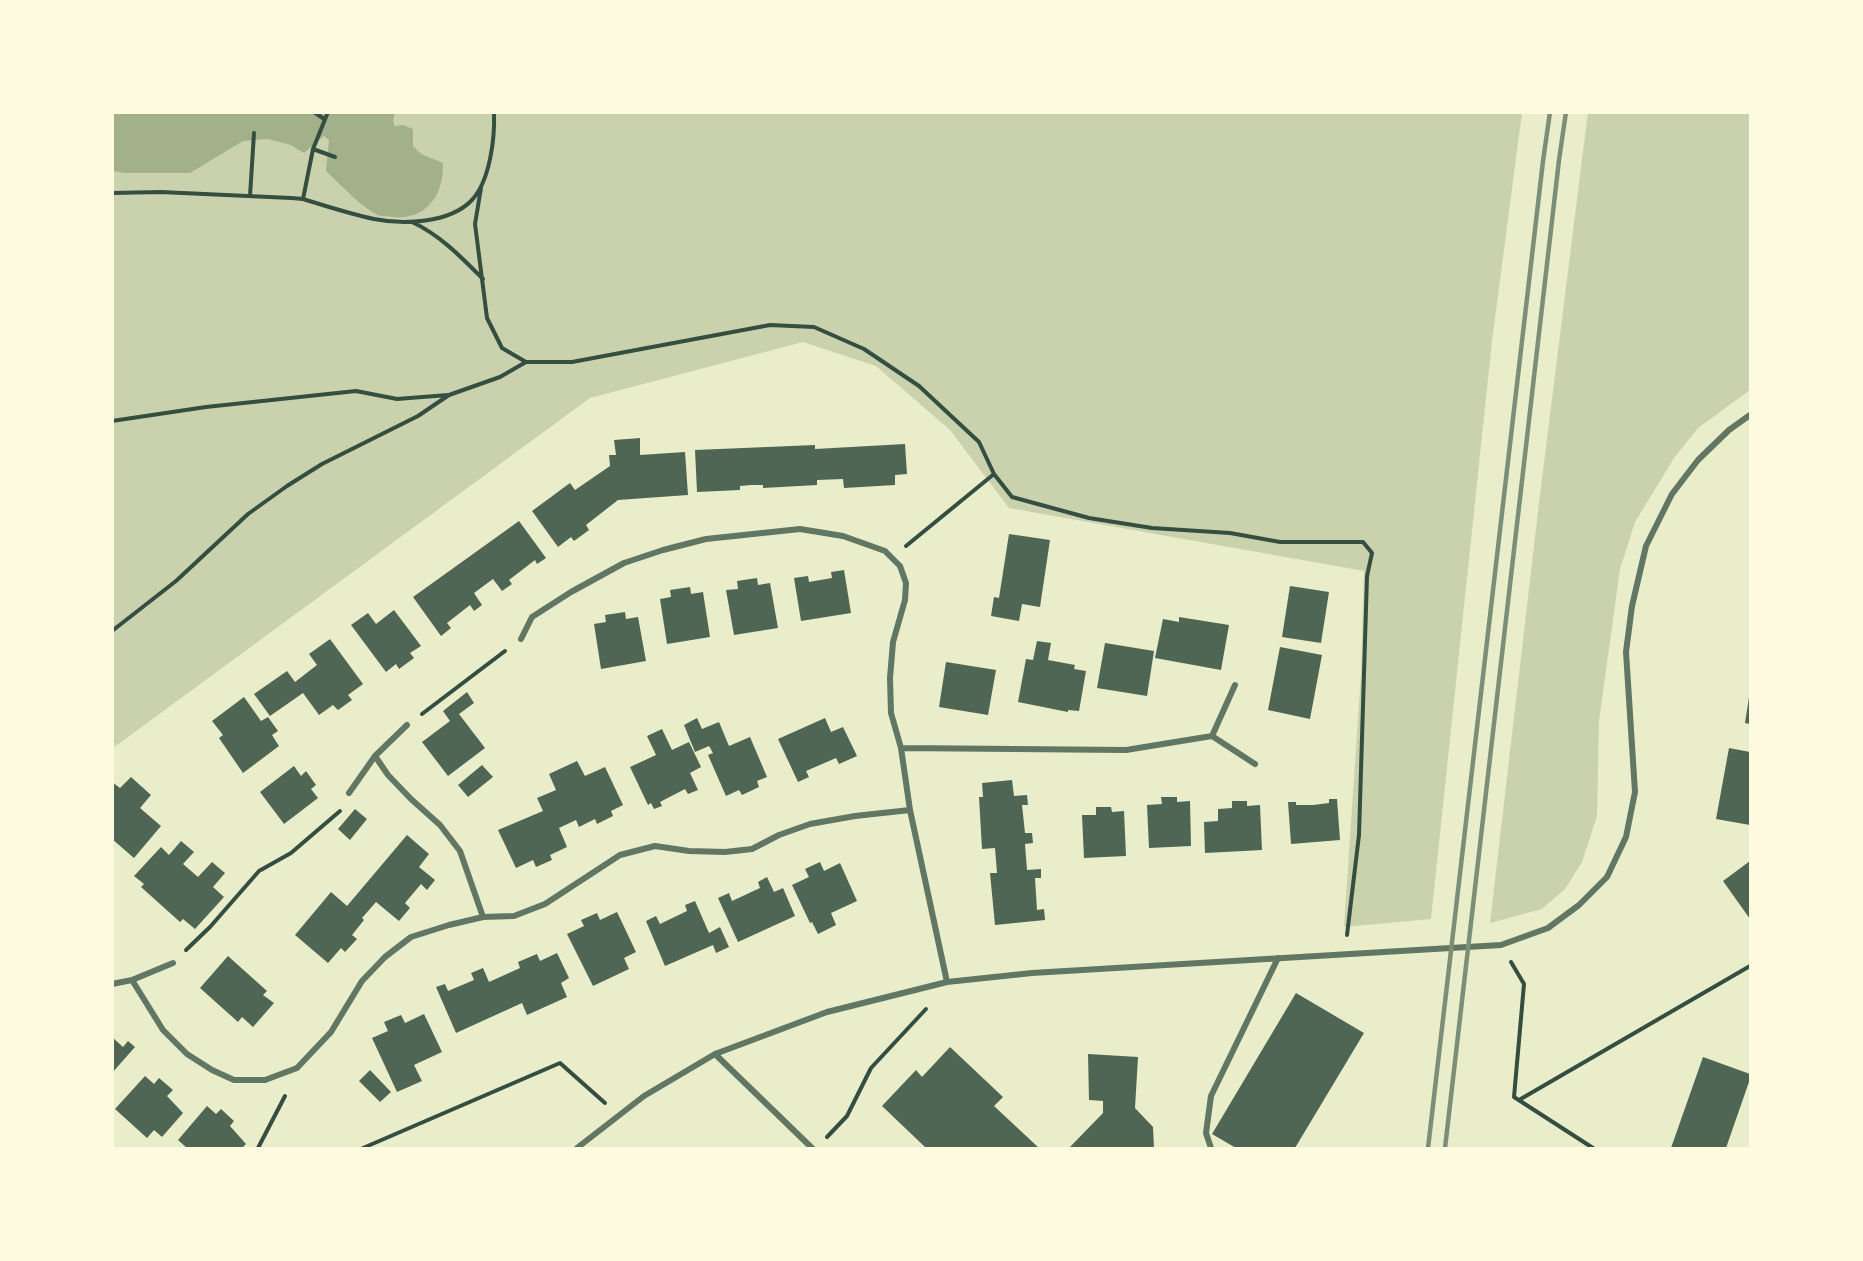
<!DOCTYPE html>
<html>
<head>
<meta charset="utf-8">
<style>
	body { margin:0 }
	#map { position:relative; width:1863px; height:1261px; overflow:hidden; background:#e9edc9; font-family:"Exo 2",sans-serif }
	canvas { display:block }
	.frame { position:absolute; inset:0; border:114px solid #fefae0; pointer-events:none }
</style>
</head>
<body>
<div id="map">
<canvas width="1863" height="1261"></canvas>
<div class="frame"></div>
</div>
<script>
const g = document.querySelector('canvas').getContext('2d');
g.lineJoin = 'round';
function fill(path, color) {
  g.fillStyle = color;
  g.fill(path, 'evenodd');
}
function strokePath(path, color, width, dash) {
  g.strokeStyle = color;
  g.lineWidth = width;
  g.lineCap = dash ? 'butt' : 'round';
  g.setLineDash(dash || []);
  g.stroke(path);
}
fill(new Path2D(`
	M 1588,112 L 1750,113 L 1750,390 L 1698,428 L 1674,458 L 1635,522 L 1620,569 L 1599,721 L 1597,816 L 1582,862 L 1565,889 L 1542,909 L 1490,923 L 1539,503 Z
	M 113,113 L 1522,113 L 1492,341 L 1431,919 L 1344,927 L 1361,674 L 1364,571 L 1009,508 L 950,430 L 876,366 L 803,342 L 590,398 L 113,748 Z`), '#cad2ad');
fill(new Path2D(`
	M 112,113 L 395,113 L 393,121 L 395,126 L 403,125 L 413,129 L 413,146 L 421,154 L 443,163 C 444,193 428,220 394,217 C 388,216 380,217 376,214 C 359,205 340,184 326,171 L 329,140 L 324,136 L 304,153 L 291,145 L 268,139 L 243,141 L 190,173 L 124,173 L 113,171 Z`), '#a3b18a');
fill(new Path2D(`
	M 640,438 L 640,455 L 685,452 L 688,495 L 618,500 L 586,525 L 589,530 L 574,541 L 571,537 L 558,547 L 532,511 L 570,483 L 575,490 L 610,466 L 609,455 L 616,455 L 614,440 Z
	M 905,444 L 907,474 L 895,475 L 895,485 L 844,488 L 843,479 L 817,480 L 817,485 L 763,488 L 763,485 L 751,485 L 740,486 L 740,490 L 697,492 L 695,450 L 815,445 L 815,449 Z
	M 519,521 L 546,558 L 537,564 L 535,560 L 509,580 L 512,584 L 502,591 L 493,579 L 474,593 L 482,605 L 474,611 L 470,605 L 447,623 L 451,628 L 441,636 L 413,597 Z
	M 1009,534 L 1050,540 L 1040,607 L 1022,604 L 1019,621 L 991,616 L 994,597 L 999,598 Z
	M 844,570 L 851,613 L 801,621 L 794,578 L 808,576 L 809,582 L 832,578 L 831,572 Z
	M 757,578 L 758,585 L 770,583 L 778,628 L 734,635 L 726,590 L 738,589 L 737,581 Z
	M 1290,586 L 1329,592 L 1321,643 L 1282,637 Z
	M 690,587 L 691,594 L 703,592 L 710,637 L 667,644 L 660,599 L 671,597 L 670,590 Z
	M 394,610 L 421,646 L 410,653 L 414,658 L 399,669 L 396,664 L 386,672 L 351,625 L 368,613 L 376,624 Z
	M 625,612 L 626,619 L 638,617 L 646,661 L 601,669 L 594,624 L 606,622 L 605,615 Z
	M 1179,617 L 1229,625 L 1221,670 L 1155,658 L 1163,619 L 1179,622 Z
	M 330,639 L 363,684 L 348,695 L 352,700 L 338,710 L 333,705 L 319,715 L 303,693 L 270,716 L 254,694 L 287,671 L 295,682 L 317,665 L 309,654 Z
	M 1037,641 L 1051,643 L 1048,660 L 1075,665 L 1074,669 L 1086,671 L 1079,711 L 1068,710 L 1068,712 L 1018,702 L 1026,659 L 1033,660 Z
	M 1105,643 L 1154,651 L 1147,696 L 1097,688 Z
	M 1280,647 L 1322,655 L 1310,719 L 1268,710 Z
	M 946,662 L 996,670 L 988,715 L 939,707 Z
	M 467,692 L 474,703 L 459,714 L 485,748 L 448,776 L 422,742 L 450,721 L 443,711 Z
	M 244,697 L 261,721 L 268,717 L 278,731 L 272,735 L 279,746 L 243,773 L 219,738 L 223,735 L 212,721 Z
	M 1749,697 L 1750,698 L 1750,724 L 1745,723 Z
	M 697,718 L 702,729 L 719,722 L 729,746 L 750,737 L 767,777 L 757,781 L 759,787 L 742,795 L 739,790 L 726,796 L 708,755 L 713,753 L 709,746 L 695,752 L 684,725 Z
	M 825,718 L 831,732 L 843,727 L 857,756 L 839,764 L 836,758 L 806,771 L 809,777 L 798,782 L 778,739 Z
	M 662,729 L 672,750 L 689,742 L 701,767 L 690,773 L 698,790 L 688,794 L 685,789 L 660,802 L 662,806 L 654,809 L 651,803 L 648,805 L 630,767 L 656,755 L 647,736 Z
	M 1729,748 L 1750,752 L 1750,825 L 1716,819 Z
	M 577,761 L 585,776 L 605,767 L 623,805 L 611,811 L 613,816 L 597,824 L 595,819 L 579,827 L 576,820 L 559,828 L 567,847 L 550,855 L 552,860 L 536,867 L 533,860 L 516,868 L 498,830 L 543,811 L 537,798 L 556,790 L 549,774 Z
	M 482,765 L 493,777 L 468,797 L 458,785 Z
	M 294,766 L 301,776 L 306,771 L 316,785 L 311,789 L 318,798 L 284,824 L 260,792 Z
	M 131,777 L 151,795 L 140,808 L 161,826 L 134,858 L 112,839 L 112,782 L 120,788 Z
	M 1012,780 L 1014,796 L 1027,795 L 1028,805 L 1022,805 L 1025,833 L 1032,833 L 1033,843 L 1025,844 L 1027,870 L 1041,869 L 1041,878 L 1035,878 L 1037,910 L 1044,909 L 1045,920 L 995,925 L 990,873 L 997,873 L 995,848 L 982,849 L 979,797 L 983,797 L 982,783 Z
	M 1161,797 L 1177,797 L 1177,802 L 1190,801 L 1191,846 L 1149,848 L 1147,805 L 1162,804 Z
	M 1329,799 L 1337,799 L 1340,840 L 1291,844 L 1288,802 L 1296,802 L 1296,805 L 1313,805 L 1329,803 Z
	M 1232,801 L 1247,801 L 1247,806 L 1260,805 L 1262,850 L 1205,853 L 1204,822 L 1218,821 L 1218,809 L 1232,808 Z
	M 1096,807 L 1111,807 L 1112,812 L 1124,811 L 1126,856 L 1084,858 L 1082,815 L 1096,815 Z
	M 355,809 L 367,819 L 350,840 L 338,829 Z
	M 407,835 L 429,854 L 419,867 L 435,880 L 427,890 L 421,884 L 405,903 L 410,908 L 399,921 L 376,902 L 362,918 L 364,920 L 352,935 L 357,939 L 345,952 L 341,948 L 328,963 L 295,935 L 331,892 L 347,906 Z
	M 181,841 L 194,852 L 183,864 L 198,877 L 212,862 L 225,873 L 213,887 L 224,897 L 195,929 L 183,919 L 180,922 L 141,887 L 144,884 L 134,876 L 161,847 L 169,855 Z
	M 1750,861 L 1750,919 L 1723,881 Z
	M 820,862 L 824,871 L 840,863 L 857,901 L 831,913 L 836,925 L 818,934 L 812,922 L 810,923 L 792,885 L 809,877 L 805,869 Z
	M 767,877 L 774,892 L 783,888 L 795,916 L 738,942 L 718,898 L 729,893 L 732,901 L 760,888 L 758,882 Z
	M 695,901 L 709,933 L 720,927 L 729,947 L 716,953 L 713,945 L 665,966 L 646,921 L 656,916 L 660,924 L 687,911 L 685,905 Z
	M 617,912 L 636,952 L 624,958 L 629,969 L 593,986 L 567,934 L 584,926 L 581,920 L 597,913 L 600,920 Z
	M 557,953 L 569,978 L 561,983 L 567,997 L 527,1015 L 522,1003 L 456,1033 L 436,987 L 445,984 L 448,991 L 474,980 L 471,973 L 483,968 L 489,982 L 520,968 L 518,962 L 537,954 L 540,961 Z
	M 228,956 L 267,991 L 263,995 L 274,1003 L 253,1027 L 242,1017 L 238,1022 L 200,988 Z
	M 1296,993 L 1364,1033 L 1295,1148 L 1236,1148 L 1212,1134 Z
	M 424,1014 L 442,1052 L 414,1065 L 422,1081 L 397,1092 L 372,1038 L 388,1031 L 384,1022 L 401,1015 L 405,1023 Z
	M 112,1037 L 123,1047 L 128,1041 L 135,1047 L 112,1073 Z
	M 950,1047 L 1003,1097 L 994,1106 L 1039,1148 L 926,1148 L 882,1106 L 916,1070 L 922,1077 Z
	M 1088,1054 L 1138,1057 L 1135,1108 L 1153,1127 L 1154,1148 L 1069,1148 L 1103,1113 L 1103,1101 L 1089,1100 Z
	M 1703,1057 L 1750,1074 L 1750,1079 L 1726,1148 L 1671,1148 Z
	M 370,1070 L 391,1092 L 380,1102 L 359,1081 Z
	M 145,1076 L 154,1084 L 159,1078 L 173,1090 L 167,1096 L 183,1113 L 162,1137 L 154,1130 L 147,1138 L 115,1109 Z
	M 207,1106 L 216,1114 L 221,1109 L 234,1121 L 230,1126 L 246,1144 L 242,1148 L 187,1148 L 178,1140 Z`), '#4f6655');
strokePath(new Path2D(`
	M 314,112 L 324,119
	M 313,149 L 335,157
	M 481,188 L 475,224 L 487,318 L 502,348 L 526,362 L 572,362 L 770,325 L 814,327 L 864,349 L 919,386 L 979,442 L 994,474 L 1012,497 L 1089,518 L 1152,528 L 1230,533 L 1280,542 L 1363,542 L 1372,553 L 1367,576 L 1359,835 L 1347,935
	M 112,193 L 161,192 L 291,198 L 303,199 C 326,206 350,214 374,219 C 404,225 449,223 471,201 C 490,182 495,138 494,112
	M 250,196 L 254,133
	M 303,199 L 313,149 L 328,112
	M 412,222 C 440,235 461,257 483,279
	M 112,421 L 206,407 L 356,391 L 397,399 L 448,395
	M 906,546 L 994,474
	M 112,631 L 176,581 L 248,514 L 287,486 L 322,464 L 418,416 L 449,395 L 500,377 L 526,362
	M 422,714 L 505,651
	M 186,950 L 210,927 L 259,871 L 291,853 L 340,811
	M 1511,962 L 1524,984 L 1514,1097 L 1593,1148
	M 1519,1100 L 1750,966
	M 827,1137 L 847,1116 L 871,1068 L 926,1009
	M 258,1148 L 285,1096
	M 363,1148 L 560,1063 L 605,1103`), '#344e41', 4);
strokePath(new Path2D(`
	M 521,639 L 532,617 L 571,592 L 624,563 L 663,550 L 706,539 L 800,529 L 843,536 L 885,551 L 900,566 L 906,583 L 905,600 L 893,642 L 890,678 L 891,713 L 901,748 L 910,810 L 947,982
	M 1212,736 L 1235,685
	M 901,748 L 1126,750 L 1212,736 L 1255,764
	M 375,756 L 407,725
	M 349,793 L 375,756 L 388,775 L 411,799 L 440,825 L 460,851 L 483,917
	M 132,980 L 173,963
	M 112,984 L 132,980 L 163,1030 L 187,1054 L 212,1070 L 234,1080 L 265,1080 L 297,1068 L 331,1032 L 362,981 L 385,957 L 411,937 L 449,925 L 483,917 L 514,916 L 545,904 L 620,855 L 655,846 L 689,851 L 725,852 L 752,849 L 779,835 L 810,824 L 855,816 L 910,810
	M 715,1054 L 812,1148
	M 577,1148 L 644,1096 L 715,1054 L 827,1012 L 947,982 L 1032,973 L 1501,945 L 1548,928 L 1579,905 L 1607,877 L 1626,837 L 1635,792 L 1626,652 L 1632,606 L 1646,546 L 1672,494 L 1698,460 L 1729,430 L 1750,415
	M 1211,1148 L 1206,1133 L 1211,1096 L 1278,958`), '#617663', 6);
strokePath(new Path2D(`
	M 1428,1148 L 1543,161 L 1550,112
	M 1445,1148 L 1559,160 L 1566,112`), '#7c8e77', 4.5);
</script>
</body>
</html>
